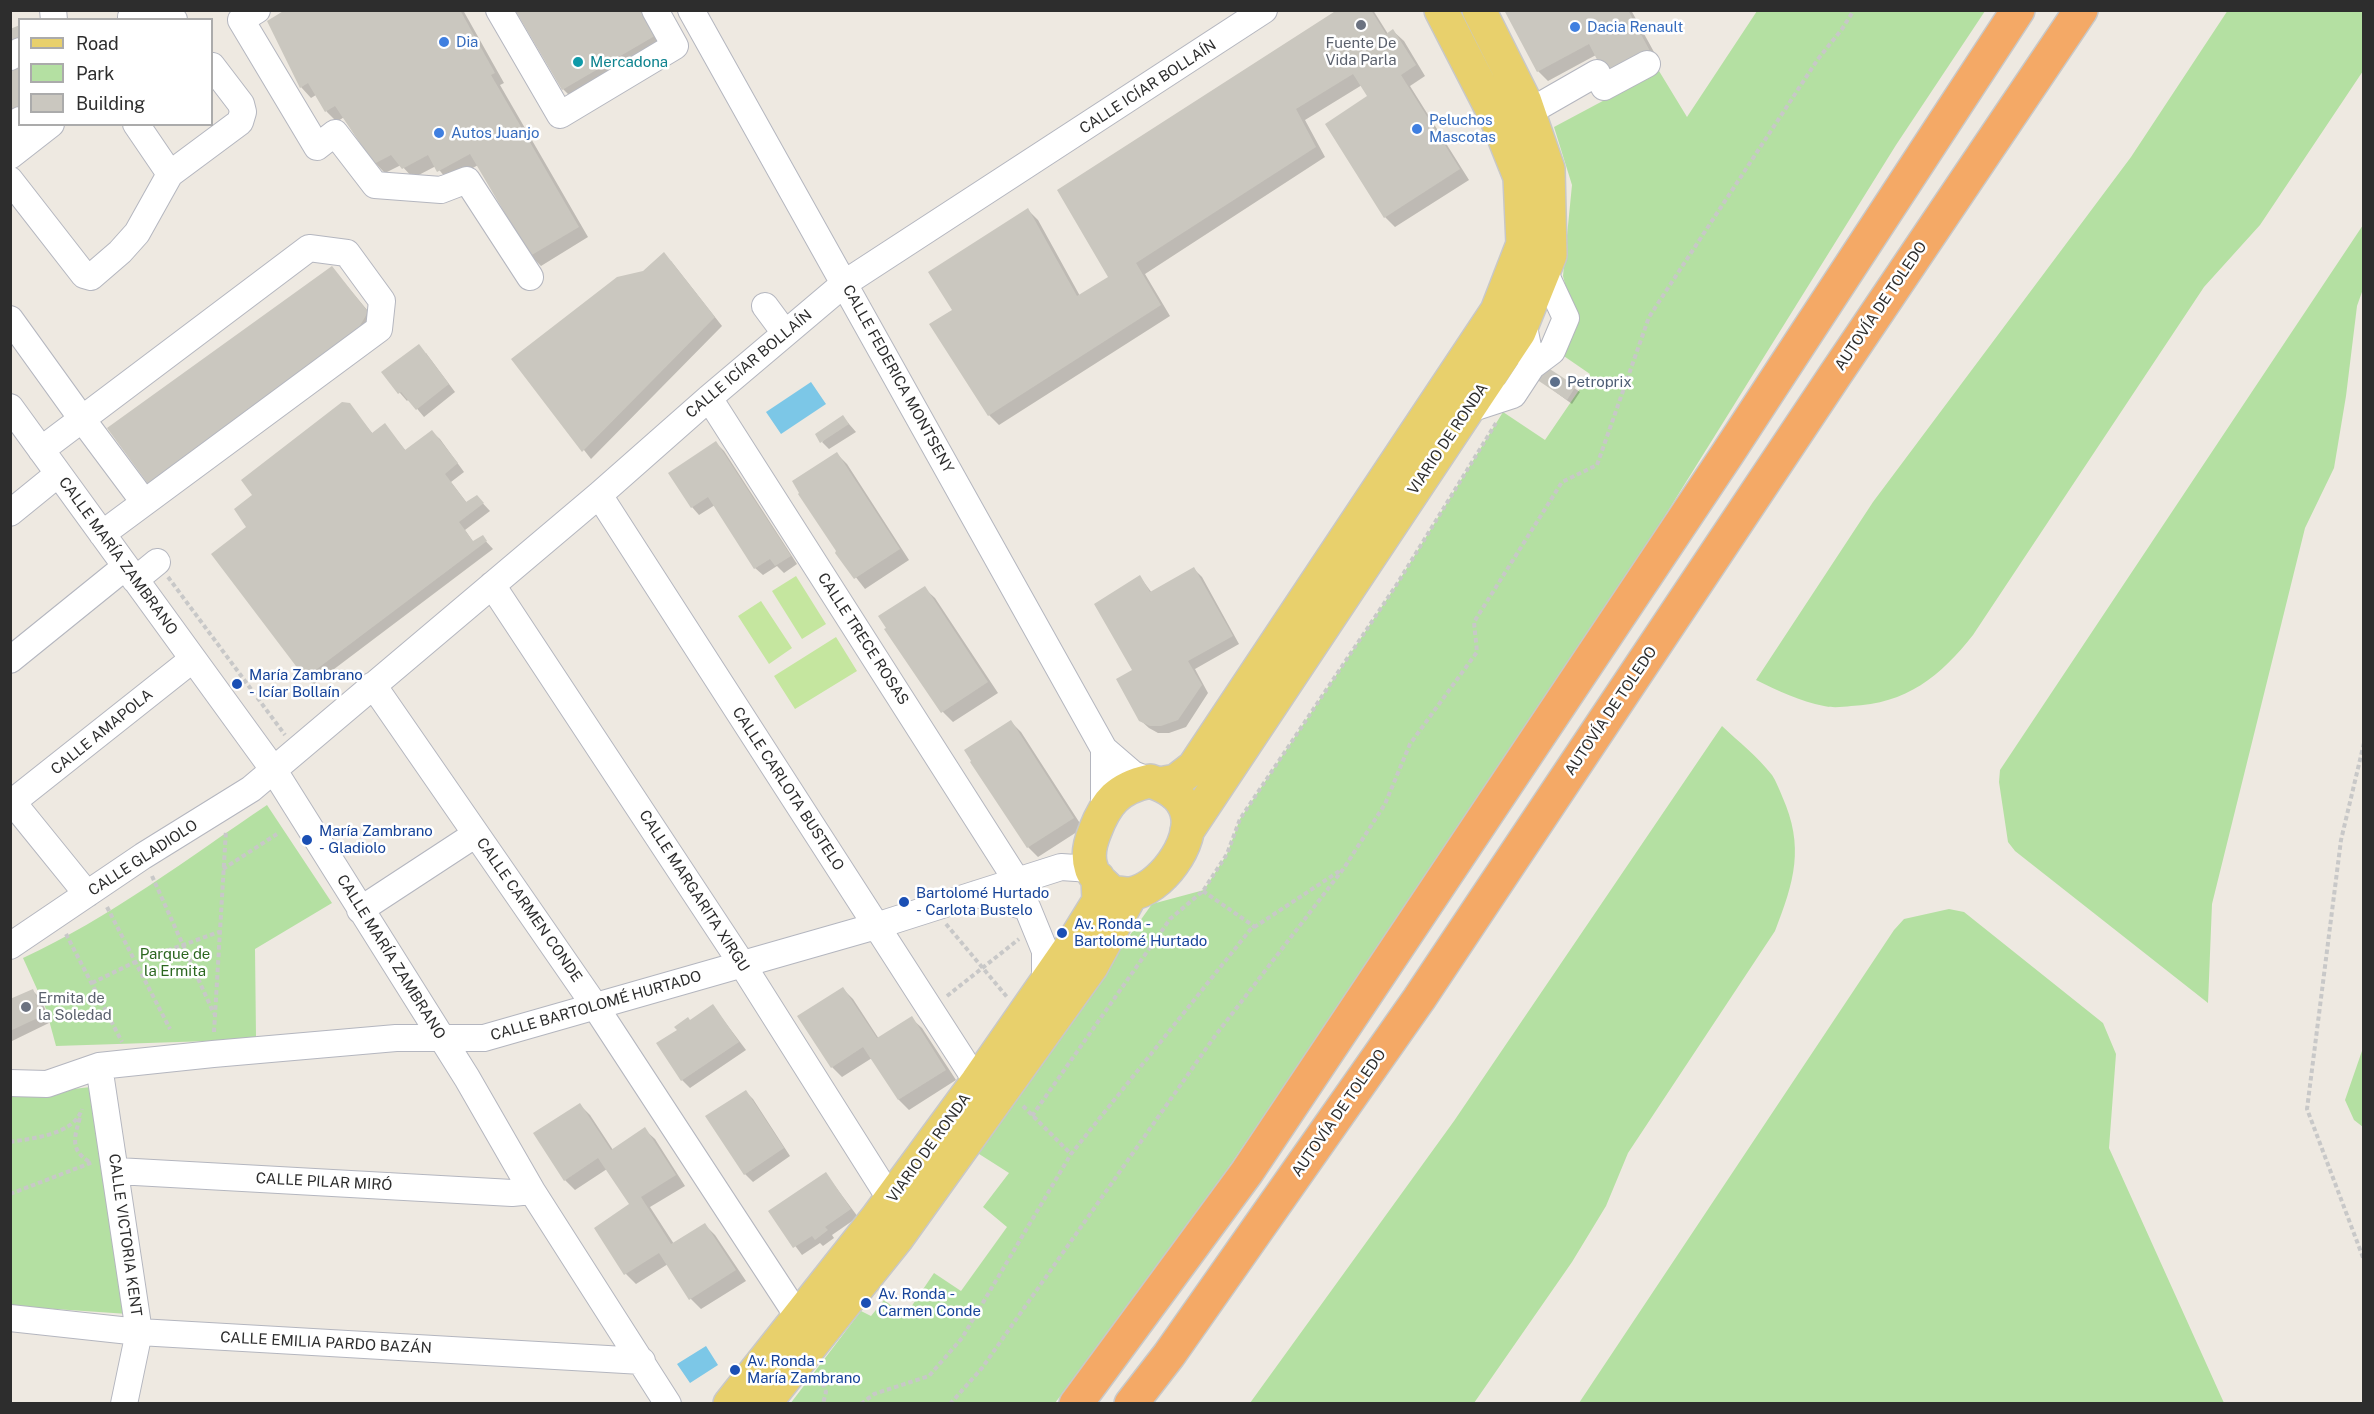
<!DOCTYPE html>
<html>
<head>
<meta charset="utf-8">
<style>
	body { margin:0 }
	#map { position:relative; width:2374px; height:1414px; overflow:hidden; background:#eee9e1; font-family:"Public Sans",sans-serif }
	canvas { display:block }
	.frame { position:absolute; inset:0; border:12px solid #2d2d2d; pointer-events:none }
	.legend { position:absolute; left:18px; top:18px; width:195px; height:108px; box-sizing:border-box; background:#fff; border:2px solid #ababab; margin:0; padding:8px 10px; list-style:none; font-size:18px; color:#2d2d2d }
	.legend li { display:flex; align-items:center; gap:12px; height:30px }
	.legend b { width:30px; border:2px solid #ababab }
</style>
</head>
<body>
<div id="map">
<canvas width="2374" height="1414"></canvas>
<div class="frame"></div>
<ul class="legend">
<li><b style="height:8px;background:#e8d06c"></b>Road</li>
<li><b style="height:16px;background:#b4e0a2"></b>Park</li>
<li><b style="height:16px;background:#cac7bf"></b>Building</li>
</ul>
</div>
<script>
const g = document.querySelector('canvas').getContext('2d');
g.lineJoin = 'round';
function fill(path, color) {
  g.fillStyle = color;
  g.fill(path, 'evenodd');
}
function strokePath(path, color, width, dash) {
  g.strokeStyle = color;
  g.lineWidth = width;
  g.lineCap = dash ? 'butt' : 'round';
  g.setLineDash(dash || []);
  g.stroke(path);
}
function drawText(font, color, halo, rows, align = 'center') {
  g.font = font + ' "Public Sans",sans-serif';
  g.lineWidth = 5;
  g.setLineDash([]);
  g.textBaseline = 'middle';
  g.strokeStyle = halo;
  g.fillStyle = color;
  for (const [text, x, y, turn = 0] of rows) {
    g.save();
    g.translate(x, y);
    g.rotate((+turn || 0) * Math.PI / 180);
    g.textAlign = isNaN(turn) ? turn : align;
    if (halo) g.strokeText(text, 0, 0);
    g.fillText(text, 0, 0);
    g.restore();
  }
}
fill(new Path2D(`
	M 2228,10 L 2363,11 L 2363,71 L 2260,225 L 2204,287 L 1973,635 C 1941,676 1906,704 1851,706 C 1843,707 1832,708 1824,706 C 1800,701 1778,691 1756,680 L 1873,502 L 2131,157 Z
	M 1757,11 L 1985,11 L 1896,145 L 1653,535 L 1461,828 L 1177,1243 L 1055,1403 L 790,1404 L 861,1311 L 871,1316 L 884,1300 L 905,1316 L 934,1273 L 961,1291 L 1007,1227 L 983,1207 L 1009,1173 L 976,1152 L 1152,904 L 1204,890 L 1227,854 L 1240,819 L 1397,584 L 1503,412 L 1545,440 L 1590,374 L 1558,352 L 1576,327 L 1563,276 L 1572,185 L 1554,127 L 1659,71 L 1687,117 Z
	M 2363,225 L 2363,289 L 2357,306 L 2346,396 L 2334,468 L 2305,528 L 2212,904 L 2208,1003 L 2015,851 L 2008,842 L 1999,782 L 2000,770 Z
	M 1722,726 C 1739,742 1758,757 1772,775 C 1776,781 1779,789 1782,796 C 1805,847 1794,882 1775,931 L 1628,1153 L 1606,1206 L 1572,1262 L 1474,1403 L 1250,1403 L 1454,1121 Z
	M 267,805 L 332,903 L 255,949 L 256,1037 L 209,1041 L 56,1046 L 46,1009 L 23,958 C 110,918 188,858 267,805 Z
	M 1949,909 L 1964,912 L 2103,1023 L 2116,1054 L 2109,1148 L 2224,1403 L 1579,1403 L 1894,930 L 1904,919 Z
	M 2363,1048 L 2363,1127 L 2354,1120 L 2345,1100 Z
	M 91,1087 L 128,1314 L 11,1306 L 10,1096 Z`), '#b4e0a2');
fill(new Path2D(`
	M 796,576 L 826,624 L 802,639 L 772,591 Z
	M 761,601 L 792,648 L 769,664 L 738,616 Z
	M 836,637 L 857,671 L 795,709 L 774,676 Z`), '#c5e69f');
fill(new Path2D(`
	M 811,382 L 826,404 L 781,434 L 766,412 Z
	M 706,1346 L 718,1365 L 690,1383 L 677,1364 Z`), '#7cc7e7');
fill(new Path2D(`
	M 287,10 L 463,10 L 504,83 L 500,85 L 588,237 L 541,266 L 531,256 L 478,165 L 449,182 L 436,166 L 413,178 L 401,165 L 385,173 L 375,163 L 344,117 L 337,122 L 327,112 L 316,95 L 311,98 L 301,87 L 269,22 Z
	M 647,10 L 667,45 L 573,99 L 563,89 Z
	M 1340,10 L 1373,10 L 1388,34 L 1393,31 L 1404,41 L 1425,76 L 1410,86 L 1469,180 L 1395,227 L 1385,217 L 1369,97 L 1362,85 L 1305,120 L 1325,157 L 1145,274 L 1170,316 L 999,425 L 989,415 L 954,310 L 1028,210 L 1038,220 L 1080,296 L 1110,277 Z
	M 1505,10 L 1631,10 L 1660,63 L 1618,86 L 1596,55 L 1548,81 L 1538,71 Z
	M 671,261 L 722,326 L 591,459 L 513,359 L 644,273 Z
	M 332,268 L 378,323 L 149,483 L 109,429 Z
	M 426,353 L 455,392 L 424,417 L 409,399 L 407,401 L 400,393 L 383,372 Z
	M 1543,366 L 1580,392 L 1572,404 L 1535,377 Z
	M 349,405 L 373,434 L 385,425 L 406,451 L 432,432 L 440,439 L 464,472 L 451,482 L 467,503 L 477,497 L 490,511 L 465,530 L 474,543 L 482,537 L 493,549 L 313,685 L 213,554 L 249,528 L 255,495 Z
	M 843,417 L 856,432 L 829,449 L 822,442 Z
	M 716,443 L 724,451 L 797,564 L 784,573 L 777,566 L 763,575 L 755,568 L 715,505 L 699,515 L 692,507 Z
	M 837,454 L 847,464 L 909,560 L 865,589 L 837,553 Z
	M 1194,569 L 1202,577 L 1239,644 L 1195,669 L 1208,693 L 1186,727 L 1169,733 L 1158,733 L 1149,728 L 1140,720 L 1134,671 L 1140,577 L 1152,593 Z
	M 924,588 L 935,598 L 998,693 L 953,722 L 943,712 L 886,629 Z
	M 1011,722 L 1021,732 L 1083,828 L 1038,857 L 1028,847 Z
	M 843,989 L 853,999 L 879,1039 L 911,1018 L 922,1028 L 956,1080 L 909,1110 L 899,1100 L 872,1058 L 842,1077 L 832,1067 Z
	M 32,990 L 40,998 L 51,1022 L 10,1042 L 10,1001 Z
	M 713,1006 L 746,1050 L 690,1088 L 682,1080 L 658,1044 Z
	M 746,1092 L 753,1099 L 790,1156 L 753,1182 L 745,1174 L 708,1117 Z
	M 580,1105 L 590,1115 L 613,1150 L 644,1129 L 655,1139 L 685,1186 L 650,1207 L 674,1244 L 705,1225 L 715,1235 L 746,1281 L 701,1309 L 691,1299 L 668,1264 L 636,1284 L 626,1274 L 631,1205 L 607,1169 L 575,1190 L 565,1180 Z
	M 826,1174 L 858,1217 L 832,1235 L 834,1238 L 823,1246 L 820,1243 L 802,1255 L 770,1212 Z`), '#0003');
fill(new Path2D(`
	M 285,10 L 460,10 L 495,73 L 491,75 L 579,227 L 530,256 L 470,154 L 437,172 L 428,155 L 402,169 L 391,155 L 374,164 L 335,106 L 325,112 L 308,83 L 300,88 L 267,21 Z
	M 515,10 L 644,10 L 658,34 L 562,90 Z
	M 1337,10 L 1371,10 L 1386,34 L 1393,29 L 1416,65 L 1401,75 L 1460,169 L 1384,218 L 1325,124 L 1367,96 L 1353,74 L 1296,109 L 1316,147 L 1136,263 L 1161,305 L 988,416 L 929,324 L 952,310 L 928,272 L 1028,208 L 1077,296 L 1108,277 L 1057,190 Z
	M 1504,10 L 1628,10 L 1651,53 L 1606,77 L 1589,44 L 1537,72 Z
	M 20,25 L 20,107 L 10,116 L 10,29 Z
	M 664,252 L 715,317 L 582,452 L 511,359 L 617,277 L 643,271 Z
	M 332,266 L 368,312 L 358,329 L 148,484 L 107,428 Z
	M 419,344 L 449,384 L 416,410 L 401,392 L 398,394 L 381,372 Z
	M 1542,364 L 1576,386 L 1567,400 L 1533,377 Z
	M 342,402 L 350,403 L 372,433 L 385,423 L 405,450 L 432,430 L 458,463 L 445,474 L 466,502 L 477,495 L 484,503 L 459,522 L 473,541 L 483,535 L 487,541 L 305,678 L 211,554 L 246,527 L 234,509 L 252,495 L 241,480 Z
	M 843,415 L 849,424 L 820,443 L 815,434 Z
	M 716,441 L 791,556 L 775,566 L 770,559 L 754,569 L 708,497 L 691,508 L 668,473 Z
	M 837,452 L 900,549 L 854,579 L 835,553 L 836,551 L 798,494 L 799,493 L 792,481 Z
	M 1194,567 L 1233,636 L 1188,661 L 1202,685 L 1178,720 L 1161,726 L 1150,726 L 1139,721 L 1116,679 L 1132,670 L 1094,604 L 1140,575 L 1150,592 Z
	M 925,586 L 988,682 L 941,713 L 884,629 L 886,628 L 878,616 Z
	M 1011,720 L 1074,818 L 1027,848 L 970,762 L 971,761 L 964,750 Z
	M 843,987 L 877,1038 L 912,1016 L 946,1070 L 898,1100 L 863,1047 L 831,1068 L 797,1016 Z
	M 33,989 L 44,1015 L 10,1031 L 10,999 Z
	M 713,1004 L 739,1042 L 681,1081 L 656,1043 L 677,1030 L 674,1027 L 688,1017 L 690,1020 Z
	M 746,1090 L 784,1148 L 744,1175 L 705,1116 Z
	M 580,1103 L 611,1150 L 645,1127 L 676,1175 L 641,1197 L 671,1244 L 705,1223 L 736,1270 L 689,1300 L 659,1253 L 624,1275 L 594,1228 L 629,1204 L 598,1158 L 564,1181 L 533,1133 Z
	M 826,1172 L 851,1209 L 825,1227 L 828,1230 L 815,1240 L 812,1236 L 793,1248 L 768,1211 Z`), '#cac7bf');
const minor = new Path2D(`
	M 53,10 L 54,20
	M 257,10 L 241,20 L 317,147 L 335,133 L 375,185 L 441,190 L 467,180 L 530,277
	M 499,10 L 560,115 L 675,46 L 655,10
	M 691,10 L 1104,749 L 1133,774 L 1150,781
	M 131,17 L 151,11 L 165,11 L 174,20
	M 10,57 L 20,51
	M 1529,112 L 1597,73 L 1604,87 L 1647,64
	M 136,124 L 170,174
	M 10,127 L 20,120
	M 10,156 L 51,124
	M 10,180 L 84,275 L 91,277 L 120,252 L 137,233 L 170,174 L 240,122 L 243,112 L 241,104 L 212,66
	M 765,306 L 785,333
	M 10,319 L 82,419 L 144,502
	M 1532,366 L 1552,351 L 1566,318 L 1544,271
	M 709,398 L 1017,881
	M 10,407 L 273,769 L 467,1078 L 532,1191 L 668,1404
	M 1467,410 L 1513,395 L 1532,366 L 1523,322
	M 41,450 L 309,248 L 347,253 L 382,301 L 379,329 L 102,534
	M 599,495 L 977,1082
	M 10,513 L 58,474
	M 135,580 L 157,562
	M 492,585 L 742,964 L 891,1200
	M 10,660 L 125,567
	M 373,685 L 595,1006 L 799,1318
	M 10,799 L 87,894
	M 10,804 L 193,659
	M 1104,808 L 1104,749
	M 976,894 L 1027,907 L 1045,951 L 1045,983
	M 360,910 L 476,834
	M 10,946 L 143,856 L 251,789 L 599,495 L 709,398 L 845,283 L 1264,10
	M 99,1066 L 139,1332 L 124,1404
	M 10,1083 L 47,1084 L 99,1066 L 213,1054 L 396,1038 L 484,1038 L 876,926 L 1061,867 L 1091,869
	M 117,1171 L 512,1193 L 532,1191
	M 10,1318 L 139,1332 L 642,1361`);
const major = new Path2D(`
	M 1150,781 C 1166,786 1183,796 1187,813 C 1195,843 1160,890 1130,894 C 1124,894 1117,893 1111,892 C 1105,885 1093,877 1091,867 C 1087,855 1090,843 1095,831 C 1106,802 1118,788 1150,781 Z
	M 1160,784 L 1176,781 L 1194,767 L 1497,311 L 1523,244 L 1520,177 L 1496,117 L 1441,10
	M 1187,831 L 1519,332 L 1550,255 L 1548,169 L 1525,102 L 1479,10
	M 730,1404 L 877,1218 L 977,1082 L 1070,948 L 1099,901 L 1098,878
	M 764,1404 L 897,1238 L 1091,967 L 1131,894`);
const highway = new Path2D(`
	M 1076,1404 L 1247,1172 L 1728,453 L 2018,10
	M 1131,1404 L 1169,1355 L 1419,999 L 1835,375 L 2081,10`);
strokePath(minor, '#b4b6bf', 28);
strokePath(major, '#c8c8c8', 36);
strokePath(highway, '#c8c8c8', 36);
strokePath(new Path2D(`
	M 168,577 L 285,735
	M 2364,743 L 2341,840 L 2307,1109 L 2364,1260
	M 223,869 L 277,834
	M 152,876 L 214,1014
	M 1203,891 L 1255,927
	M 107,907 L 170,1029
	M 946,924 L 1007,997
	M 66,934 L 122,1042
	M 92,983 L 135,962 L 219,932
	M 947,996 L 1019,939
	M 214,1032 L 226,830
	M 1023,1106 L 1071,1154
	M 1032,1116 L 1170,919 L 1203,891 L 1227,854 L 1240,819 L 1397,584 L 1496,423
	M 80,1118 C 74,1137 70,1151 90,1162
	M 10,1142 C 33,1138 74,1135 82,1109
	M 10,1194 L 93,1162
	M 820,1376 L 826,1392 L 823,1404
	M 861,1404 L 874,1394 L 929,1376 L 962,1338 L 1071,1154 L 1250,930 L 1341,870
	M 950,1404 L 982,1368 L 1215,1036 L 1344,868 L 1385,804 L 1410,744 L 1477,652 L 1474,622 L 1562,482 L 1597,465 L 1649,317 L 1818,59 L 1842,29 L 1854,10`), '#c8c8c8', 4, [4.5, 3]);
strokePath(minor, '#fff', 26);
strokePath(major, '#e8d06c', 33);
strokePath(highway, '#f4a966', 33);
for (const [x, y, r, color] of [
	[1361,25,6,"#6b7280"],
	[1575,27,6,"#3f7fe0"],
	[444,42,6,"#3f7fe0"],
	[578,62,6,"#0f9aa8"],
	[1417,129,6,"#3f7fe0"],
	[439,133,6,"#3f7fe0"],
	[1555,382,6,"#5c6f8a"],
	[237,684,6,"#1a4fb4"],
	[307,840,6,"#1a4fb4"],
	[904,902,6,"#1a4fb4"],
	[1062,933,6,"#1a4fb4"],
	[26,1007,6,"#6b7280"],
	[866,1303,6,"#1a4fb4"],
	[735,1370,6,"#1a4fb4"]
]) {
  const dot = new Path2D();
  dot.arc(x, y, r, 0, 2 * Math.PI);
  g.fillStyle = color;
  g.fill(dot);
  strokePath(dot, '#fff', 2);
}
drawText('15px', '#366cbe', '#fff', [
	["Dacia Renault",1587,27],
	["Dia",456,42],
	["Peluchos",1429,120],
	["Mascotas",1429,137],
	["Autos Juanjo",451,133]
], 'left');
drawText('15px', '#5b616d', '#fff', [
	["Fuente De",1361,43],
	["Vida Parla",1361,60],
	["Ermita de",38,998,"left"],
	["la Soledad",38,1015,"left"]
]);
drawText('15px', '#0d838f', '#fff', [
	["Mercadona",590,62]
], 'left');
drawText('15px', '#2d2d2d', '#fff', [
	["CALLE ICÍAR BOLLAÍN",1148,87,-33],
	["AUTOVÍA DE TOLEDO",1881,306,-56],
	["CALLE ICÍAR BOLLAÍN",749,364,-40],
	["CALLE FEDERICA MONTSENY",898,379,61],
	["VIARIO DE RONDA",1448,439,-56],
	["CALLE MARÍA ZAMBRANO",118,556,54],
	["CALLE TRECE ROSAS",863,639,57],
	["AUTOVÍA DE TOLEDO",1611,711,-56],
	["CALLE AMAPOLA",102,732,-39],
	["CALLE CARLOTA BUSTELO",788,789,57],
	["CALLE GLADIOLO",143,858,-33],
	["CALLE MARGARITA XIRGU",694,891,57],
	["CALLE CARMEN CONDE",529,910,55],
	["CALLE MARÍA ZAMBRANO",391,957,58],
	["CALLE BARTOLOMÉ HURTADO",596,1006,-16],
	["AUTOVÍA DE TOLEDO",1339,1113,-55],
	["VIARIO DE RONDA",929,1148,-54],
	["CALLE PILAR MIRÓ",324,1182,3],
	["CALLE VICTORIA KENT",125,1235,82],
	["CALLE EMILIA PARDO BAZÁN",326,1343,3]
]);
drawText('15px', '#4e5e75', '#fff', [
	["Petroprix",1567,382]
], 'left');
drawText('15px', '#164399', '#fff', [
	["María Zambrano",249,675],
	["- Icíar Bollaín",249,692],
	["María Zambrano",319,831],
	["- Gladiolo",319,848],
	["Bartolomé Hurtado",916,893],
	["- Carlota Bustelo",916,910],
	["Av. Ronda -",1074,924],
	["Bartolomé Hurtado",1074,941],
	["Av. Ronda -",878,1294],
	["Carmen Conde",878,1311],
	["Av. Ronda -",747,1361],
	["María Zambrano",747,1378]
], 'left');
drawText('15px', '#2c6720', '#fff', [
	["Parque de",175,954],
	["la Ermita",175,971]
]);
</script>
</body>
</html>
